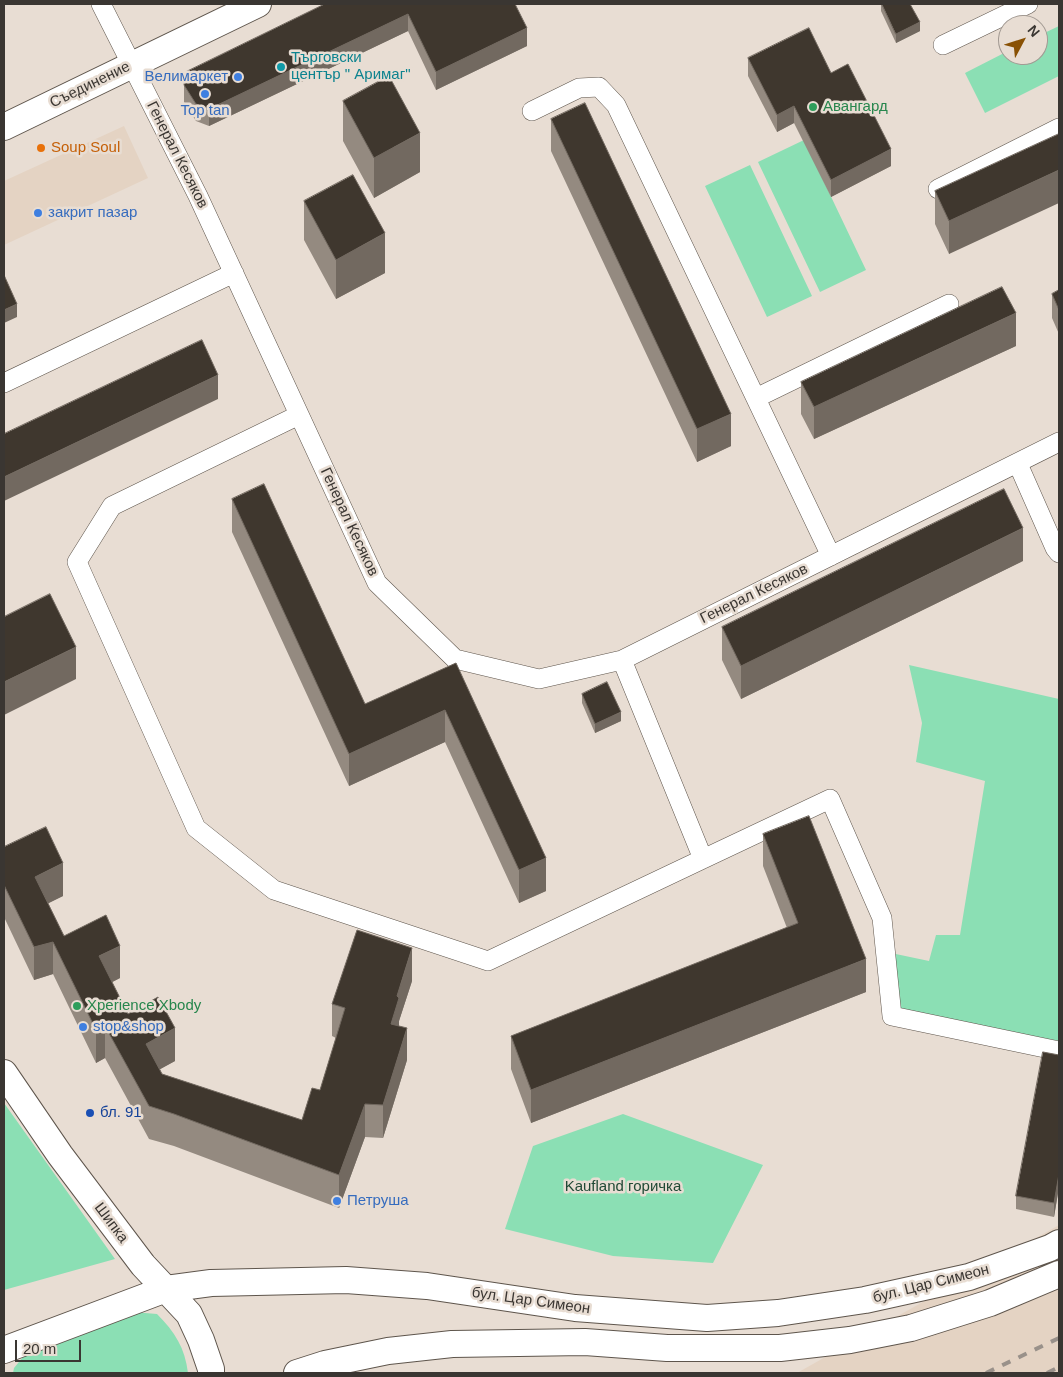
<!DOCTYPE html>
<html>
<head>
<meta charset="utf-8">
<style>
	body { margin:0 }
	#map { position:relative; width:1063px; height:1377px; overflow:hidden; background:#e8ddd3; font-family:Arial,sans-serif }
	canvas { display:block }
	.frame { position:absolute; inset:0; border:5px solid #3a3632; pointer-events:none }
	.north { position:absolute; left:998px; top:15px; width:50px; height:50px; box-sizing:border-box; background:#e8ddd3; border:1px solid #a29a93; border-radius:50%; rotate:50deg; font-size:14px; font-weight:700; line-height:20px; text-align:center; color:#3a3632 }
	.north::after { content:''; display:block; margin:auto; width:18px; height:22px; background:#895104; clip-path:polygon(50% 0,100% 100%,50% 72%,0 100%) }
	.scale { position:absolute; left:15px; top:1340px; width:66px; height:22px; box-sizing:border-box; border:2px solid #3a3632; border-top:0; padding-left:6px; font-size:15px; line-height:18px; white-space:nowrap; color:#3a3632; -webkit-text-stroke:4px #e8ddd3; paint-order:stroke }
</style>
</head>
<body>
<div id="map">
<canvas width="1063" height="1377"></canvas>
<div class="frame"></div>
<div class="north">N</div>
<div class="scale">20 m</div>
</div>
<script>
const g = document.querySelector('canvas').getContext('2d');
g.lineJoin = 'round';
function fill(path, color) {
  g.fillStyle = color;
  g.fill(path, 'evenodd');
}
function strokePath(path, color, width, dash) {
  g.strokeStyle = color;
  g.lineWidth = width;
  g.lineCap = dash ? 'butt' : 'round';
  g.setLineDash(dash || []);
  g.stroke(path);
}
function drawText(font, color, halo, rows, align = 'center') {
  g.font = font + ' Arial,sans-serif';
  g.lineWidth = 5;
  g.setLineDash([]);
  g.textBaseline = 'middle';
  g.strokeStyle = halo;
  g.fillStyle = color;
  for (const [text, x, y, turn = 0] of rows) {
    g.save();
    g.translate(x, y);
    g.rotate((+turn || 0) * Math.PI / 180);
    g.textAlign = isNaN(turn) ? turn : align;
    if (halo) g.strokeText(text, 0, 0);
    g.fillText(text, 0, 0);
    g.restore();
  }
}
fill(new Path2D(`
	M 124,126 L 148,178 L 4,245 L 4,181 Z
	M 1059,1225 L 1059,1373 L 797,1373 Z`), '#e4d3c3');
fill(new Path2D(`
	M 1059,26 L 1059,76 L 985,113 L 965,73 L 1008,51 L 1008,55 L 1038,55 L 1038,36 Z
	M 804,140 L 866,270 L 820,292 L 758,162 Z
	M 750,165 L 812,296 L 767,317 L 705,186 Z
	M 909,665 L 1059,699 L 1059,1041 L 895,1010 L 891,953 L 929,961 L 936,935 L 960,935 L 985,781 L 916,762 L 922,723 Z
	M 4,1103 L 115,1259 L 4,1290 Z
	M 623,1114 L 763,1165 L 713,1263 L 613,1256 L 505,1229 L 533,1146 Z
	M 133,1312 L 157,1314 C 175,1332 185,1348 188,1373 L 13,1373 L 14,1368 L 23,1357 Z`), '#8bdfb4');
const street = new Path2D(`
	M 101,4 L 198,196 L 377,583 L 455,659 L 539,679 L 622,660 L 1059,442
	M 943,45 L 1028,4
	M 532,111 L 579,88 L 599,87 L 616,105 L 831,556
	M 938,189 L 1059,128
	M 4,383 L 234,273
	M 756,398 L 949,304
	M 299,415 L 112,506 L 77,562 L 196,828 L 274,890 L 488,961 L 703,859
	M 1018,464 L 1055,548 L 1059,553
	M 622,660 L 703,859 L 830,799 L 882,918 L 892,1016 L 1059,1051`);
const secondary = new Path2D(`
	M 4,127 L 258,4
	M 4,1073 L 60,1155 L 143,1265 L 189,1314 L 201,1340 L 211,1369 L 211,1373
	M 4,1350 L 166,1289 L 211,1283 L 346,1280 L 427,1286 L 575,1308 L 707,1318 L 778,1313 L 865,1300 L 969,1277 L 1050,1248 L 1059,1243
	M 297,1373 L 325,1364 L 388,1351 L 452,1344 L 585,1342 L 667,1348 L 780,1348 L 850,1340 L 911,1328 L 990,1303 L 1059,1274`);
strokePath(street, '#5e554c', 20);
strokePath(secondary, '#5e554c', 28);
strokePath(street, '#fff', 19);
strokePath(secondary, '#fff', 26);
strokePath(new Path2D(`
	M 986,1373 L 1059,1338
	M 1047,1373 L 1059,1367`), '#99918a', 4, [9, 9]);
fill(new Path2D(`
	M 325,4 L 515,4 L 527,46 L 436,90 L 408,31 L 209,126 L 196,121 L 184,102 L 184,85 Z
	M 881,4 L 910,4 L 920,31 L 896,43 L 881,11 Z
	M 748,58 L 831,73 L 891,166 L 831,197 L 794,123 L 777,132 L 748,76 Z
	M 343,101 L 420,172 L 374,198 L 343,141 Z
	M 551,119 L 731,446 L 697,462 L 551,151 Z
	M 1059,134 L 949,254 L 935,224 L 935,191 Z
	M 304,201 L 385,273 L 336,299 L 304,240 Z
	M 1059,290 L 1059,334 L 1052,318 L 1052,294 Z
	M 1016,346 L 814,439 L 801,414 L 801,382 Z
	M 232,499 L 365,704 L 456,663 L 546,891 L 519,903 L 445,742 L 349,786 L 232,532 Z
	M 1023,561 L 741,699 L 722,660 L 722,627 Z
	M 582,694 L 621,721 L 595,733 L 582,703 Z
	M 763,834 L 866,992 L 531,1123 L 511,1069 L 511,1036 L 787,928 L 763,866 Z
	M 4,847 L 63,896 L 48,903 L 64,936 L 120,978 L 112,982 L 128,1014 L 175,1061 L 160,1069 L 162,1074 L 302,1120 L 320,1090 L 336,1038 L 332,1036 L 332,1004 L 412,981 L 399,1021 L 399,1026 L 407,1060 L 383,1138 L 365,1137 L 339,1208 L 174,1146 L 149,1139 L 105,1058 L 96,1063 L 53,974 L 34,980 L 4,917 Z
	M 1059,1055 L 1059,1187 L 1054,1217 L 1016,1209 L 1016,1196 Z`), '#948a80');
fill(new Path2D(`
	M 408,14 L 408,31 L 209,126 L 209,109 Z
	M 920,22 L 920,31 L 896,43 L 896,34 Z
	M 527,28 L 527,46 L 436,90 L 436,72 Z
	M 794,106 L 794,123 L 777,132 L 777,115 Z
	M 420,133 L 420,172 L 374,198 L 374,158 Z
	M 891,149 L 891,166 L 831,197 L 831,180 Z
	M 1059,170 L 1059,203 L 949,254 L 949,221 Z
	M 385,233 L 385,273 L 336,299 L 336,260 Z
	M 17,304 L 17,317 L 4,323 L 4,310 Z
	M 1016,313 L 1016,346 L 814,439 L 814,407 Z
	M 218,375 L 218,399 L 4,501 L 4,477 Z
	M 731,414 L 731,446 L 697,462 L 697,429 Z
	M 1023,528 L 1023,561 L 741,699 L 741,666 Z
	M 76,647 L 76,679 L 4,715 L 4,682 Z
	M 445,710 L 445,742 L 349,786 L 349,754 Z
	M 621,712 L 621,721 L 595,733 L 595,724 Z
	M 546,858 L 546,891 L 519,903 L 519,870 Z
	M 63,863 L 63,896 L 35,910 L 35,877 Z
	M 53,942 L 53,974 L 34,980 L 34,947 Z
	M 120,946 L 120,978 L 99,989 L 99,956 Z
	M 412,948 L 412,981 L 399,1021 L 399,1031 L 391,1024 L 397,996 Z
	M 866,959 L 866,992 L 531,1123 L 531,1090 Z
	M 105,1026 L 105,1058 L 96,1063 L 96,1030 Z
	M 175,1028 L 175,1061 L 146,1077 L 146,1044 Z
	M 407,1028 L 407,1060 L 383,1138 L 383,1105 Z
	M 365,1104 L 365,1137 L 339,1208 L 339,1175 Z
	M 1059,1174 L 1059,1187 L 1054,1217 L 1054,1203 Z`), '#726960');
const building = new Path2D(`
	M 325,4 L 515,4 L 527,28 L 436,72 L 408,14 L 209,109 L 196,104 L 184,85 L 186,72 Z
	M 882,4 L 910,4 L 920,22 L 896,34 Z
	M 809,28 L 831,73 L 848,64 L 891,149 L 831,180 L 794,106 L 777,115 L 748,58 Z
	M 389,76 L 420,133 L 374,158 L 343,101 Z
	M 585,103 L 731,414 L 697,429 L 551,119 Z
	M 1059,134 L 1059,170 L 949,221 L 935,191 Z
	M 353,175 L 385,233 L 336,260 L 304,201 Z
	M 4,275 L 17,304 L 4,310 Z
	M 1002,287 L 1016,313 L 814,407 L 801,382 Z
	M 1059,290 L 1059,310 L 1052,294 Z
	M 202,340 L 218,375 L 4,477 L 4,434 Z
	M 264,484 L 365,704 L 456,663 L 546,858 L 519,870 L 445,710 L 349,754 L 232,499 Z
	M 1004,489 L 1023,528 L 741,666 L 722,627 Z
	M 50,594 L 76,647 L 4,682 L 4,617 Z
	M 607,682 L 621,712 L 595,724 L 582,694 Z
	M 809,816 L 866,959 L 531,1090 L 511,1036 L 798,923 L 763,834 Z
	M 46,827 L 63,863 L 35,877 L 64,936 L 106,915 L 120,946 L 99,956 L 128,1014 L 158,997 L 175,1028 L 146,1044 L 162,1074 L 302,1120 L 312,1088 L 320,1090 L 345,1008 L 332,1004 L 357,930 L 412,948 L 397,996 L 399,998 L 391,1024 L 407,1028 L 383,1105 L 365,1104 L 339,1175 L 174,1114 L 149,1106 L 105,1026 L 96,1030 L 53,942 L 34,947 L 4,885 L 4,847 Z
	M 1043,1052 L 1059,1055 L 1059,1174 L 1054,1203 L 1016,1196 Z`);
fill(building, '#3f372e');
strokePath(building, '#726960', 1);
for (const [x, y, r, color] of [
	[281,67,5,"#0f9aa8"],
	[238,77,5,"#3f7fe0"],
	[205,94,5,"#3f7fe0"],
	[813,107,5,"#2e9e5b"],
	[41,148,5,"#e8710a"],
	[38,213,5,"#3f7fe0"],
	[77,1006,5,"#2e9e5b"],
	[83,1027,5,"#3f7fe0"],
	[90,1113,5,"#1a4fb4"],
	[337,1201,5,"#3f7fe0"]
]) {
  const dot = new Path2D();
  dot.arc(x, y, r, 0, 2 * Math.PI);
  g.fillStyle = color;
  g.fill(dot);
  strokePath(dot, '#e8ddd3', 2);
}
drawText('15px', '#0d838f', '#e8ddd3', [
	["Търговски",291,58],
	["център \" Аримаг\"",291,75]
], 'left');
drawText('15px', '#366cbe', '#e8ddd3', [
	["Велимаркет",228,77,"right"],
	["Top tan",205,111,"center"],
	["закрит пазар",48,213],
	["stop&shop",93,1027],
	["Петруша",347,1201]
], 'left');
drawText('15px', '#3a3632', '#e8ddd3', [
	["Съединение",90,85,-26],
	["Генерал Кесяков",177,155,63],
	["Генерал Кесяков",349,522,65],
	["Генерал Кесяков",754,594,-26],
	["Шипка",111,1223,53],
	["бул. Цар Симеон",931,1284,-14],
	["бул. Цар Симеон",531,1301,8]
]);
drawText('15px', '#27864d', '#e8ddd3', [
	["Авангард",823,107],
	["Xperience Xbody",87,1006]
], 'left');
drawText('15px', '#c56008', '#e8ddd3', [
	["Soup Soul",51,148]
], 'left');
drawText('15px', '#164399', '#e8ddd3', [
	["бл. 91",100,1113]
], 'left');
drawText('15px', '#204935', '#e8ddd3', [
	["Kaufland горичка",623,1187]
]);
</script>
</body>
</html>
